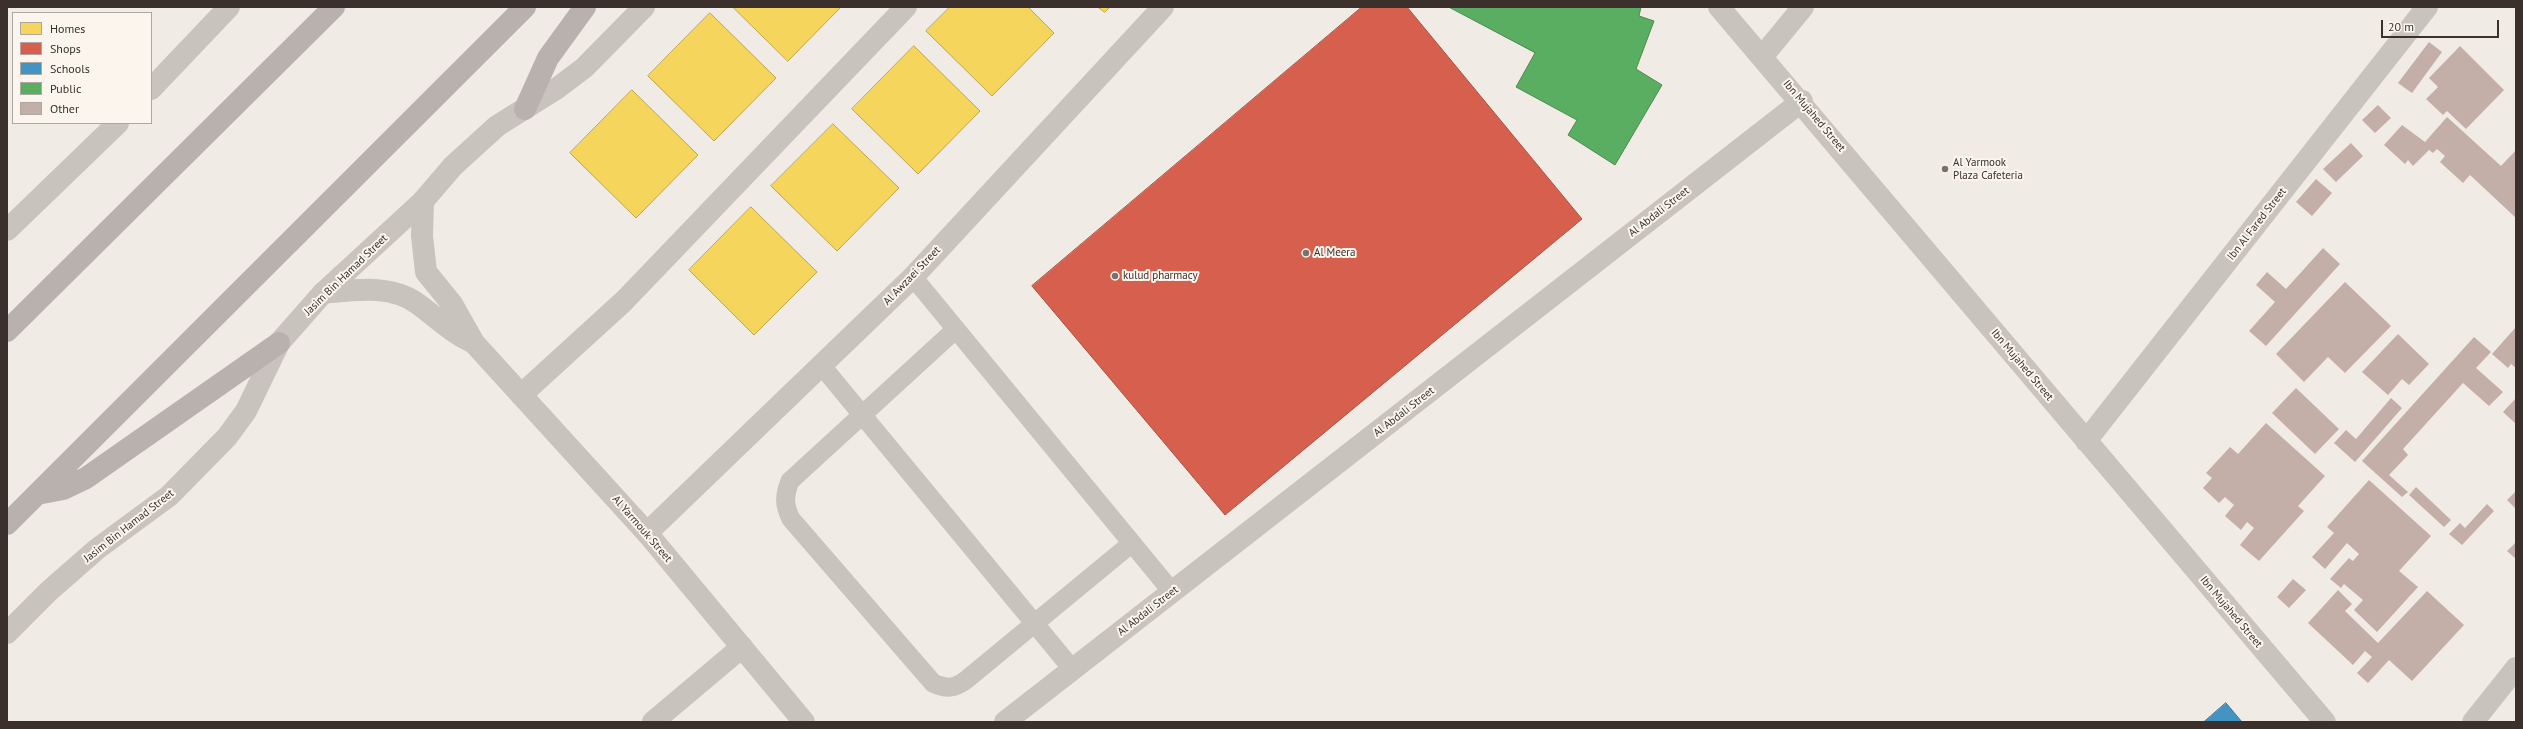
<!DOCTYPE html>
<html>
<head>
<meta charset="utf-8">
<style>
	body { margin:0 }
	#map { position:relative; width:2523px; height:729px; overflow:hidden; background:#f0ebe5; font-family:"PT Sans",sans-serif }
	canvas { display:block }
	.frame { position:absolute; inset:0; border:8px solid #3b302b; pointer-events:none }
	.legend { position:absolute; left:12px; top:12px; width:140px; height:112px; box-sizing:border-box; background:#fbf5ee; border:1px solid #aea6a0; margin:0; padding:5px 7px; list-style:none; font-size:12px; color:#3b302b }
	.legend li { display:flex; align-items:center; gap:8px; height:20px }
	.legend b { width:20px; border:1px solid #aea6a0 }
	.scale { position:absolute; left:2381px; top:20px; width:118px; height:18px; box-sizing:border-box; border:2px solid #3b302b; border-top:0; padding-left:5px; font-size:12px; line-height:14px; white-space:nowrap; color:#3b302b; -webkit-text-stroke:3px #fbf5ee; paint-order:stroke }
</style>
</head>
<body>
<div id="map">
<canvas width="2523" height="729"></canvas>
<div class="frame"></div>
<ul class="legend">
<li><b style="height:11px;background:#f6d55c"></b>Homes</li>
<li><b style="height:11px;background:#d6604d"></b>Shops</li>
<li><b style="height:11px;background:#4393c3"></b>Schools</li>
<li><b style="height:11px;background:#5aae61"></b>Public</li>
<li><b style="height:11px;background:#c3afa7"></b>Other</li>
</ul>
<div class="scale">20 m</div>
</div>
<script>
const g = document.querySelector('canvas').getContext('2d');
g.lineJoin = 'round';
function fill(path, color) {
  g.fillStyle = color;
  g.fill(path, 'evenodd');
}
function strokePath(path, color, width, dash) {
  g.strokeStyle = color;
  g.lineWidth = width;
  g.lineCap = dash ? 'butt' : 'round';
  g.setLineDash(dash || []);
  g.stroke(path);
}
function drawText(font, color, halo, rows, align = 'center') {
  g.font = font + ' "PT Sans",sans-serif';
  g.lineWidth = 4;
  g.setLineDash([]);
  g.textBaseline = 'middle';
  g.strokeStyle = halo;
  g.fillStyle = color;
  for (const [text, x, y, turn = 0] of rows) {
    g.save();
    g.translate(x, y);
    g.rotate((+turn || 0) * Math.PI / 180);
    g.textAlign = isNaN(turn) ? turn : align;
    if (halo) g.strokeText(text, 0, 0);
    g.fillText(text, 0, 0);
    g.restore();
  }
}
const homes = new Path2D(`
	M 733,7 L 841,7 L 788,61 Z
	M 950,7 L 1028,7 L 1054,33 L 992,96 L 926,31 Z
	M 1098,7 L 1110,7 L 1105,12 Z
	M 710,13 L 776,78 L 714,141 L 648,76 Z
	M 914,46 L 980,111 L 918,174 L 852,109 Z
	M 632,90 L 698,155 L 636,218 L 570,153 Z
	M 833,124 L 899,188 L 837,251 L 771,186 Z
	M 751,207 L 817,272 L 754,335 L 689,270 Z`);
fill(homes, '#f6d55c');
strokePath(homes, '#bea44d', 1);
const shops = new Path2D(`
	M 1362,7 L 1407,7 L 1582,219 L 1225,515 L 1032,286 Z`);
fill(shops, '#d6604d');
strokePath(shops, '#a85243', 1);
const schools = new Path2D(`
	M 2226,703 L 2242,722 L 2204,722 Z`);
fill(schools, '#4393c3');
strokePath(schools, '#417595', 1);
const public = new Path2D(`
	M 1449,7 L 1641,7 L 1639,16 L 1654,21 L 1636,69 L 1662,85 L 1615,165 L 1568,135 L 1577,120 L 1516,87 L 1535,53 Z`);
fill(public, '#5aae61');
strokePath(public, '#518851', 1);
fill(new Path2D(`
	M 2429,42 L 2442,52 L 2412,93 L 2398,83 Z
	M 2460,46 L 2504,90 L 2466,129 L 2447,111 L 2443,115 L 2426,99 L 2438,87 L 2429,78 Z
	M 2378,105 L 2391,118 L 2375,133 L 2362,120 Z
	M 2447,117 L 2501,166 L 2516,150 L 2516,218 L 2470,175 L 2463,183 L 2440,162 L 2445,156 L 2437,149 L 2433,153 L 2429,150 L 2413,166 L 2408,160 L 2405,164 L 2384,145 L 2402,125 L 2425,142 Z
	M 2351,143 L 2363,156 L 2336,182 L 2323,169 Z
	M 2316,179 L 2332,193 L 2312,216 L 2296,202 Z
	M 2323,248 L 2340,264 L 2266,346 L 2249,331 L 2275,302 L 2256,285 L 2267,272 L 2286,289 Z
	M 2345,282 L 2391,326 L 2345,373 L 2328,357 L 2304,382 L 2276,354 Z
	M 2516,327 L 2516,368 L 2511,364 L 2508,368 L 2492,354 Z
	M 2398,334 L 2429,364 L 2409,385 L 2402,379 L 2388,395 L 2362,372 Z
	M 2474,337 L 2491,352 L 2476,368 L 2503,392 L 2489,406 L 2463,383 L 2403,449 L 2408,455 L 2389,475 L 2408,492 L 2402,497 L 2362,461 Z
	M 2296,388 L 2339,429 L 2315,454 L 2272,413 Z
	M 2391,398 L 2402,408 L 2355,462 L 2334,443 L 2346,430 L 2356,439 Z
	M 2516,398 L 2516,424 L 2503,412 Z
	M 2266,423 L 2325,476 L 2298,506 L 2304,511 L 2259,561 L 2240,545 L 2254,528 L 2247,522 L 2241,530 L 2225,516 L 2234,505 L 2225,497 L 2219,503 L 2203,488 L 2212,478 L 2206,473 L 2230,447 L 2238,454 Z
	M 2369,480 L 2431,536 L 2399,571 L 2418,587 L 2377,632 L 2354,610 L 2363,600 L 2344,584 L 2341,588 L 2330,579 L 2349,558 L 2353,561 L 2359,554 L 2347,543 L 2325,569 L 2312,557 L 2334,533 L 2327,527 Z
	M 2416,487 L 2451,520 L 2444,527 L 2409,495 Z
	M 2516,491 L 2516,509 L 2507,500 Z
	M 2487,504 L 2494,511 L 2462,545 L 2449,534 L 2460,523 L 2465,528 Z
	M 2516,542 L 2516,559 L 2507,551 Z
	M 2293,579 L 2306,590 L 2289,608 L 2277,597 Z
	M 2338,590 L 2352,604 L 2345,611 L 2378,643 L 2427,591 L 2464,625 L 2412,681 L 2389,660 L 2368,683 L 2357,673 L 2372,657 L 2365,651 L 2353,665 L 2308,623 Z`), '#c3afa7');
strokePath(new Path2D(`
	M 913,277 L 1173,593
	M 956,329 L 790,481 C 784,496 784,505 791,519 L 933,683 C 946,689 954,689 966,680 L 1132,543
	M 821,365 L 1073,670`), '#c9c3be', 19);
strokePath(new Path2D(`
	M 1719,7 C 1922,244 2122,484 2325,722
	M 1762,57 L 1803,7
	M 151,89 L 229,7
	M 7,230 L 118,123
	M 521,395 L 624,301 L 906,7
	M 2086,441 L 2427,7
	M 647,533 L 913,277 L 1163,7
	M 7,633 L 49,591 L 97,549 L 169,496 L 227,437 L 246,411 L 279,343 L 323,293 L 423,201 L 453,166 L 497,126 L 556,89 L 584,68 L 644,7
	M 653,722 L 742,647
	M 1005,722 L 1802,101
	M 2473,722 L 2516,668`), '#c9c3be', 22);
strokePath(new Path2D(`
	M 423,201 L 422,236 L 426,272 L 452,304 L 474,343 L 647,533 L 804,722
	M 323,293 C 355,290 391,284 418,304 C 437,318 452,333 474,343`), '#c9c3be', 22);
strokePath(new Path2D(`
	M 525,109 L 548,58 L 585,7
	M 7,331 L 334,7
	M 37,494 L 63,489 L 86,478 L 279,343
	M 7,524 L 525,7`), '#b8b1ad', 22);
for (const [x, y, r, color] of [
	[1945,169,4,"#7a716c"],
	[1306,253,4,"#7a716c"],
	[1115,276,4,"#7a716c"]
]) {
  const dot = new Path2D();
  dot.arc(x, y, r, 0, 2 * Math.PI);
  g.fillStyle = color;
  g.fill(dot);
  strokePath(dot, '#fbf5ee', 1.5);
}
drawText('11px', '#3b302b', '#fbf5ee', [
	["Ibn Mujahed Street",1814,116,50],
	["Al Abdali Street",1659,212,-38],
	["Ibn Al Fared Street",2257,224,-52],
	["Jasim Bin Hamad Street",346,275,-44],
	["Al Awzaei Street",912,276,-46],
	["Ibn Mujahed Street",2022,365,50],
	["Al Abdali Street",1404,412,-38],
	["Jasim Bin Hamad Street",129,526,-38],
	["Al Yarmouk Street",642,529,49],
	["Al Abdali Street",1148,611,-38],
	["Ibn Mujahed Street",2231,612,50]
]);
drawText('11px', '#3b302b', '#fbf5ee', [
	["Al Yarmook",1953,163],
	["Plaza Cafeteria",1953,176],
	["Al Meera",1314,253],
	["kulud pharmacy",1123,276]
], 'left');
</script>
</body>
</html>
